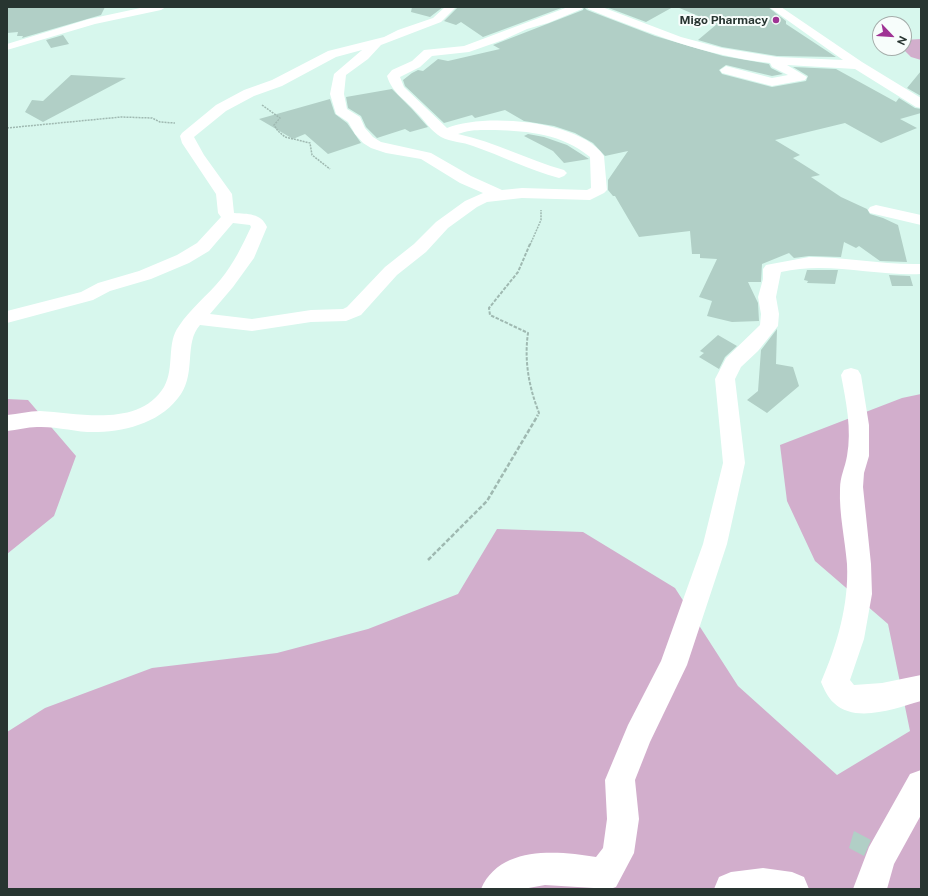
<!DOCTYPE html>
<html>
<head>
<meta charset="utf-8">
<style>
	body { margin:0 }
	#map { position:relative; width:928px; height:896px; overflow:hidden; background:#d7f7ed; font-family:"Public Sans",sans-serif }
	canvas { display:block }
	.frame { position:absolute; inset:0; border:8px solid #283531; pointer-events:none }
	.north { position:absolute; left:872px; top:16px; width:40px; height:40px; box-sizing:border-box; background:#f7fdfb; border:1px solid #a4adaa; border-radius:50%; rotate:115deg; font-size:11px; font-weight:700; line-height:16px; text-align:center; color:#283531 }
	.north::after { content:''; display:block; margin:auto; width:14px; height:18px; background:#9f3394; clip-path:polygon(50% 0,100% 100%,50% 72%,0 100%) }
</style>
</head>
<body>
<div id="map">
<canvas width="928" height="896"></canvas>
<div class="frame"></div>
<div class="north">N</div>
</div>
<script>
const g = document.querySelector('canvas').getContext('2d');
g.lineJoin = 'round';
function fill(path, color) {
  g.fillStyle = color;
  g.fill(path, 'evenodd');
}
function strokePath(path, color, width, dash) {
  g.strokeStyle = color;
  g.lineWidth = width;
  g.lineCap = dash ? 'butt' : 'round';
  g.setLineDash(dash || []);
  g.stroke(path);
}
function drawText(font, color, halo, rows, align = 'center') {
  g.font = font + ' "Public Sans",sans-serif';
  g.lineWidth = 4;
  g.setLineDash([]);
  g.textBaseline = 'middle';
  g.strokeStyle = halo;
  g.fillStyle = color;
  for (const [text, x, y, turn = 0] of rows) {
    g.save();
    g.translate(x, y);
    g.rotate((+turn || 0) * Math.PI / 180);
    g.textAlign = isNaN(turn) ? turn : align;
    if (halo) g.strokeText(text, 0, 0);
    g.fillText(text, 0, 0);
    g.restore();
  }
}
fill(new Path2D(`
	M 921,39 L 921,60 L 911,57 L 902,48 L 904,48 L 904,40 Z
	M 921,394 L 921,889 L 7,889 L 7,732 L 45,708 L 152,668 L 277,653 L 368,629 L 458,594 L 497,529 L 583,532 L 675,588 L 738,686 L 837,775 L 910,731 L 888,624 L 815,561 L 787,501 L 780,445 L 902,398 Z
	M 7,399 L 28,400 L 76,456 L 54,516 L 7,554 Z`), '#d2aecc');
fill(new Path2D(`
	M 7,7 L 105,7 L 101,15 L 22,38 L 23,36 L 17,36 L 18,32 L 7,33 Z
	M 412,7 L 443,7 L 430,17 L 411,12 Z
	M 458,7 L 564,7 L 483,37 L 461,22 L 456,25 L 444,21 Z
	M 584,7 L 587,10 L 655,36 L 723,56 L 769,64 L 771,68 L 783,74 L 772,76 L 726,65 L 719,70 L 722,74 L 772,87 L 806,81 L 808,76 L 793,67 L 836,69 L 896,102 L 899,98 L 915,108 L 921,109 L 921,113 L 900,119 L 917,128 L 881,143 L 845,123 L 775,140 L 800,155 L 793,158 L 820,175 L 811,177 L 841,197 L 867,209 L 870,214 L 883,218 L 898,225 L 907,262 L 880,261 L 859,246 L 856,248 L 844,242 L 841,257 L 809,256 L 794,258 L 789,253 L 762,264 L 761,282 L 748,282 L 758,303 L 759,321 L 732,322 L 707,316 L 712,301 L 699,297 L 717,259 L 700,258 L 700,254 L 692,254 L 690,231 L 639,237 L 615,196 L 613,196 L 608,190 L 608,180 L 628,151 L 605,156 L 593,143 L 575,133 L 554,126 L 524,121 L 505,110 L 475,118 L 472,115 L 444,123 L 405,86 L 403,80 L 412,73 L 418,70 L 423,71 L 438,59 L 448,61 L 500,49 L 493,45 L 583,10 Z
	M 606,7 L 673,7 L 646,22 Z
	M 677,7 L 768,7 L 786,21 L 786,24 L 836,57 L 777,56 L 722,47 L 698,40 L 717,24 Z
	M 63,35 L 69,44 L 51,48 L 46,40 Z
	M 921,71 L 921,96 L 907,88 Z
	M 71,75 L 126,78 L 43,122 L 25,112 L 32,100 L 43,101 Z
	M 392,89 L 412,109 L 428,127 L 410,132 L 405,129 L 377,138 L 366,127 L 361,116 L 348,108 L 346,97 Z
	M 330,99 L 335,114 L 347,123 L 361,143 L 328,154 L 305,134 L 293,139 L 259,119 Z
	M 528,134 L 544,137 L 567,145 L 589,159 L 564,163 L 553,151 L 524,136 Z
	M 807,270 L 838,270 L 835,284 L 807,283 L 808,281 L 804,280 Z
	M 889,275 L 910,276 L 913,286 L 892,286 Z
	M 777,329 L 776,364 L 793,367 L 799,386 L 767,413 L 747,400 L 758,391 L 761,350 Z
	M 718,335 L 737,346 L 725,357 L 719,369 L 699,357 L 704,353 L 700,351 Z
	M 854,831 L 871,840 L 864,856 L 849,848 Z`), '#b1cfc6');
strokePath(new Path2D(`
	M 262,105 L 280,118 L 274,125 L 278,131 L 285,137 L 310,143 L 312,155 L 330,169
	M 7,128 L 121,117 L 152,118 L 160,122 L 175,123
	M 530,245 L 541,220 L 541,210`), '#9fb9b1', 1.5, [2, 1]);
strokePath(new Path2D(`
	M 530,244 L 518,272 L 489,308 L 490,315 L 528,333 C 524,361 529,387 539,413 L 537,416`), '#9fb9b1', 2, [3.5, 1.5]);
strokePath(new Path2D(`
	M 428,560 L 487,501 L 538,415`), '#9fb9b1', 2.5, [4.5, 2]);
fill(new Path2D(`
	M 145,7 L 166,7 L 161,10 L 95,24 L 7,50 L 7,44 L 89,19 Z
	M 445,7 L 456,7 L 441,22 L 381,45 L 368,59 L 346,75 L 344,94 L 347,109 L 360,117 L 365,128 L 373,137 L 381,142 L 431,153 L 471,176 L 502,190 L 522,188 L 587,190 L 591,188 L 590,157 C 562,134 529,131 495,130 C 482,130 470,129 458,134 C 495,142 528,160 564,170 L 567,173 L 564,176 L 559,178 C 529,170 502,156 473,146 C 463,142 451,142 441,137 C 431,131 425,121 417,113 C 406,100 392,93 387,76 L 392,70 L 412,61 L 424,50 L 464,46 L 568,7 L 583,7 L 582,9 L 548,23 L 527,29 L 503,40 L 469,52 L 432,56 L 420,67 L 400,77 L 404,87 L 447,128 C 484,113 580,120 604,156 L 607,190 L 604,193 L 590,200 L 522,198 L 487,202 L 477,207 L 448,228 L 426,252 L 397,275 L 361,315 L 346,321 L 311,322 L 252,331 L 200,325 C 184,343 196,371 181,394 C 163,421 129,431 98,432 C 78,433 58,426 37,427 C 27,427 17,430 7,431 L 7,415 C 18,414 29,411 40,411 C 79,413 139,428 164,387 C 175,368 166,343 179,326 C 190,309 207,296 221,279 C 234,263 242,246 251,227 L 250,225 L 233,223 L 209,251 L 189,263 L 151,279 L 110,291 L 93,300 L 7,323 L 7,311 L 81,292 L 98,283 L 139,271 L 177,255 L 197,243 L 221,217 L 218,213 L 216,194 L 182,143 L 180,136 L 182,133 L 216,105 L 244,90 L 272,80 L 328,51 L 384,37 L 398,30 L 433,18 ZM 362,50 L 334,74 L 330,94 L 336,114 L 348,122 L 355,134 L 363,143 L 371,148 L 386,153 L 421,159 L 460,183 L 483,193 L 465,201 L 436,222 L 414,244 L 385,267 L 347,307 L 343,309 L 311,310 L 252,319 L 210,314 L 233,287 L 254,258 L 267,227 C 261,213 248,214 234,213 L 232,194 L 204,155 L 194,137 L 226,111 L 254,96 L 282,86 L 336,57 Z
	M 587,7 L 602,7 L 681,37 L 722,48 L 777,57 L 843,60 L 769,7 L 781,7 L 862,62 L 921,98 L 921,108 L 916,107 L 855,69 L 787,65 L 807,77 L 805,80 L 772,86 L 722,73 L 720,70 L 726,66 L 772,78 L 788,75 L 772,67 L 770,63 C 706,56 648,33 588,9 Z
	M 876,205 L 921,215 L 921,225 L 870,213 L 868,210 L 870,207 Z
	M 809,257 C 846,257 883,265 921,264 L 921,274 C 874,276 827,261 781,272 L 776,297 L 779,314 L 778,326 L 758,351 L 741,367 L 735,379 L 745,463 L 727,544 L 687,665 L 650,742 L 635,780 L 639,819 L 634,853 L 616,887 L 610,889 L 545,885 L 523,889 L 481,889 C 500,845 558,851 596,857 L 603,848 L 607,819 L 605,780 L 628,725 L 661,661 L 703,544 L 723,463 L 715,379 L 726,358 L 760,325 L 761,314 L 758,297 L 763,279 L 763,269 L 766,265 Z
	M 851,368 L 858,370 L 861,375 L 869,425 L 869,456 L 864,473 L 863,487 L 871,564 L 872,594 L 864,639 L 850,680 L 854,685 L 882,683 L 921,675 L 921,701 C 896,708 856,724 834,703 C 828,698 824,689 821,682 C 837,645 849,605 847,564 C 845,539 839,514 840,489 C 840,476 845,468 847,456 C 852,430 846,401 841,375 L 844,370 Z
	M 921,770 L 921,815 L 894,864 L 887,889 L 853,889 L 869,847 L 910,774 Z
	M 763,868 L 792,872 L 804,877 L 809,889 L 714,889 L 719,877 L 731,872 Z`), '#fff');
for (const [x, y, r, color] of [
	[776,20,4,"#9f3394"]
]) {
  const dot = new Path2D();
  dot.arc(x, y, r, 0, 2 * Math.PI);
  g.fillStyle = color;
  g.fill(dot);
  strokePath(dot, '#f7fdfb', 1.5);
}
drawText('bold 12px', '#283531', '#f7fdfb', [
	["Migo Pharmacy",768,20]
], 'right');
</script>
</body>
</html>
